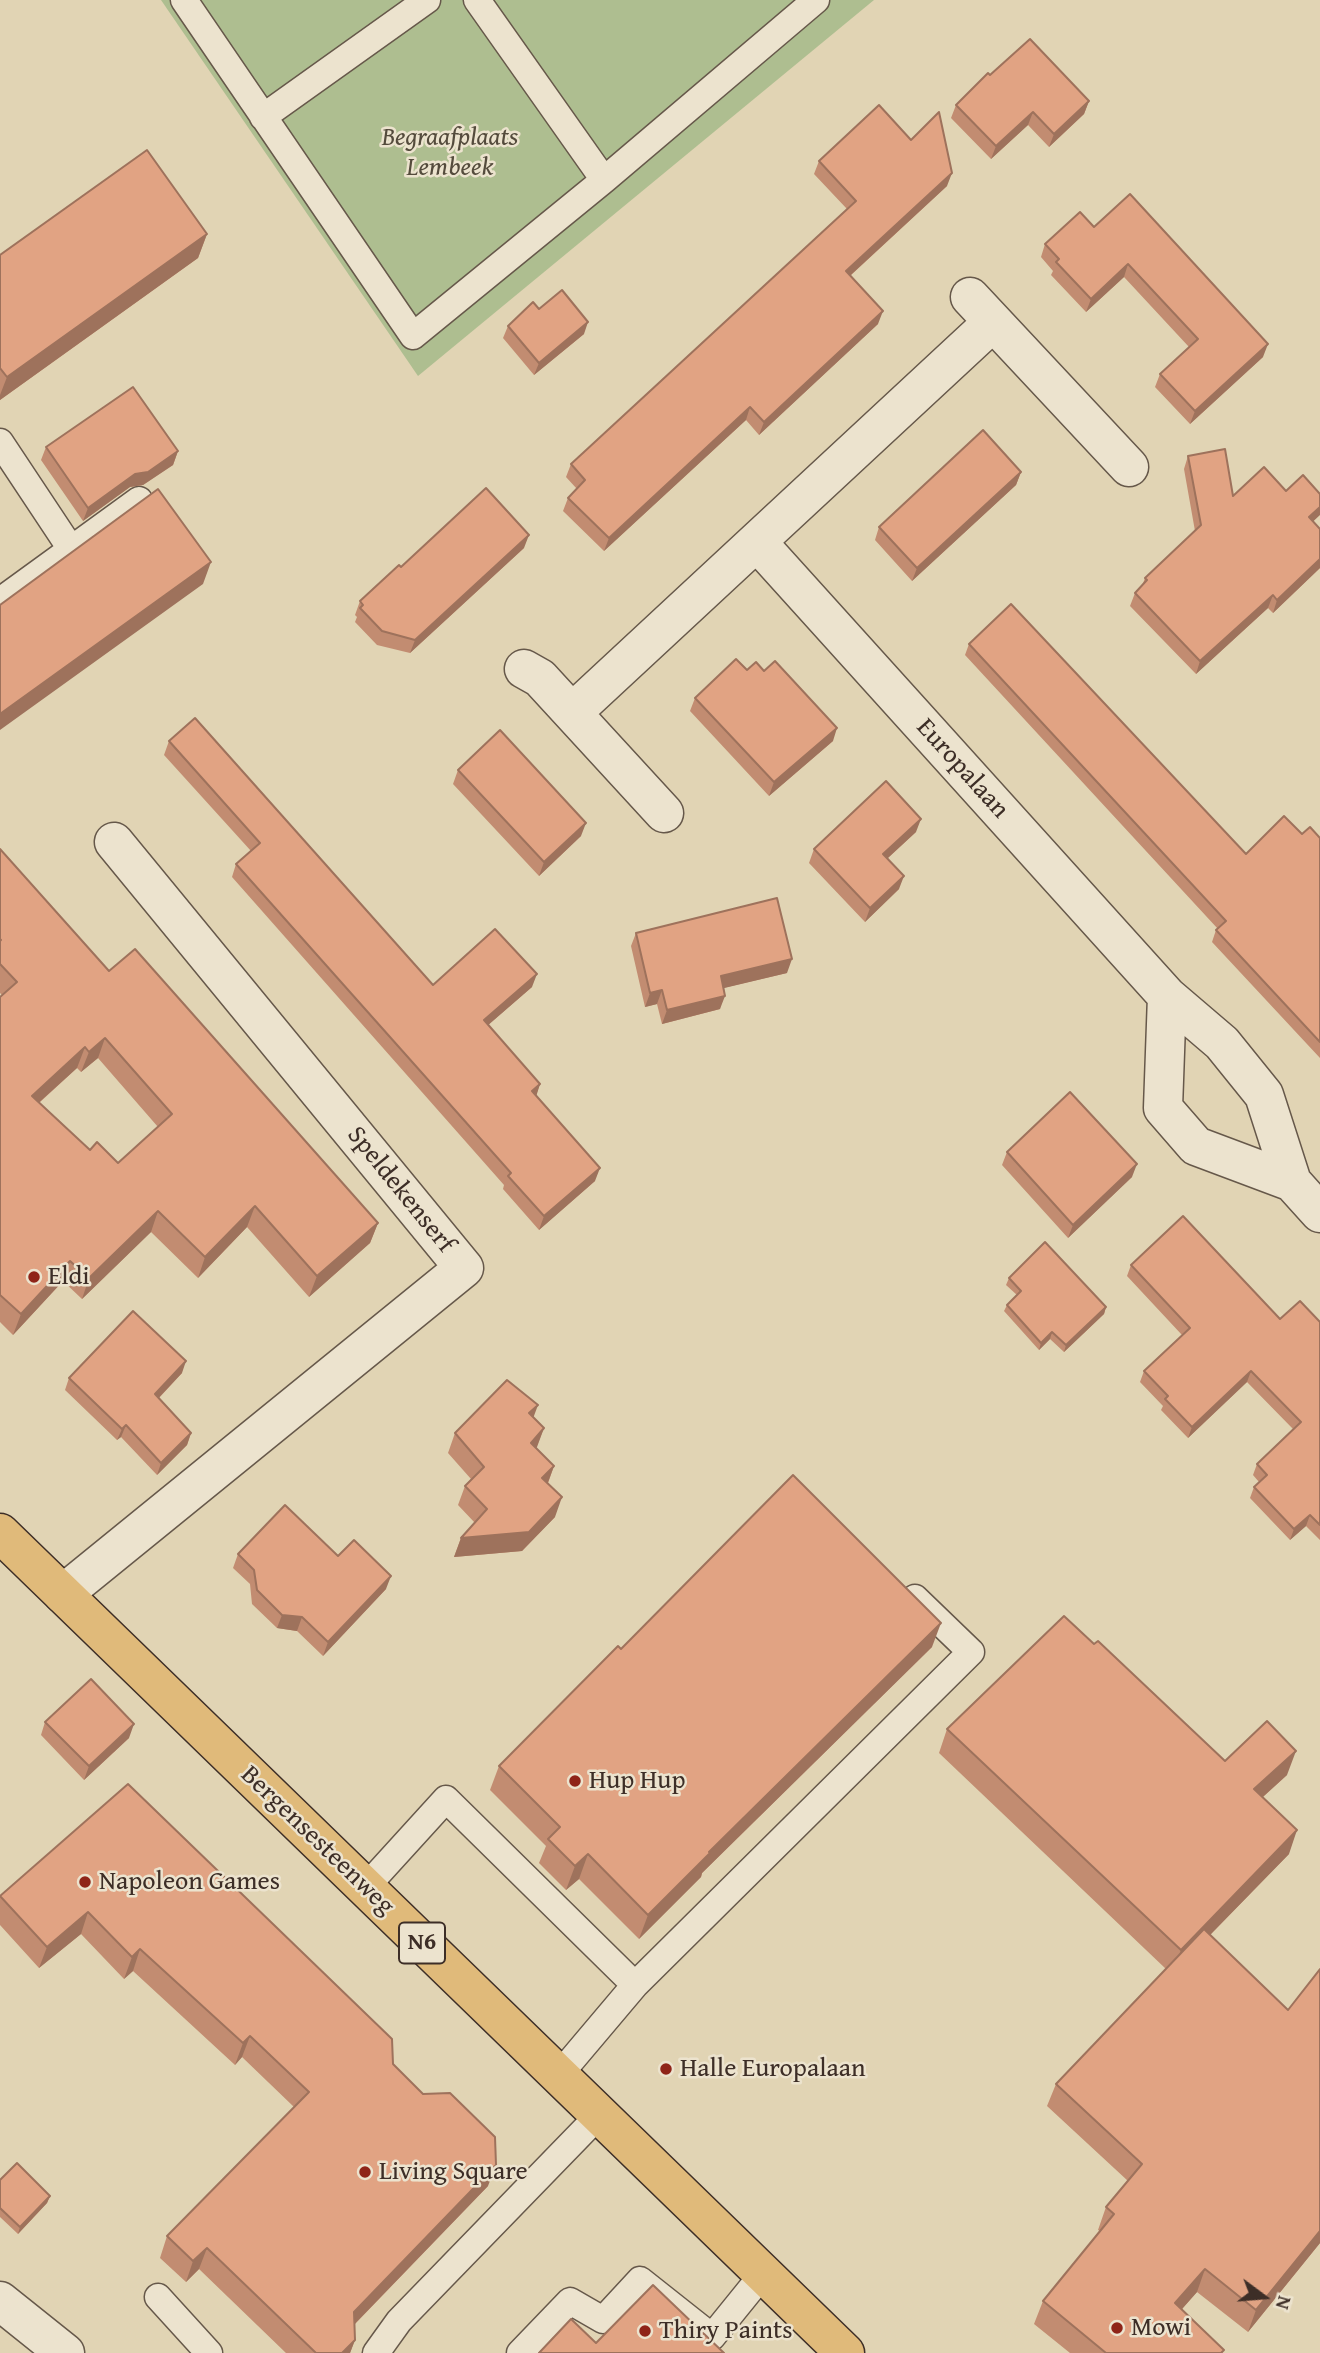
<!DOCTYPE html>
<html>
<head>
<meta charset="utf-8">
<style>
	body { margin:0 }
	#map { position:relative; width:1320px; height:2353px; overflow:hidden; background:#e1d4b4; font-family:"Gentium Book Plus",serif }
	canvas { display:block }
	.north { position:absolute; left:1229px; top:2262px; width:70px; height:70px; -webkit-text-stroke:5px #ece3ce; paint-order:stroke; rotate:106deg; font-size:19px; font-weight:700; line-height:28px; text-align:center; color:#3d2e27 }
	.north::after { content:''; display:block; margin:auto; width:24px; height:32px; background:#3d2e27; clip-path:polygon(50% 0,100% 100%,50% 72%,0 100%) }
</style>
</head>
<body>
<div id="map">
<canvas width="1320" height="2353"></canvas>
<div class="north">N</div>
</div>
<script>
const g = document.querySelector('canvas').getContext('2d');
g.lineJoin = 'round';
function fill(path, color) {
  g.fillStyle = color;
  g.fill(path, 'evenodd');
}
function strokePath(path, color, width, dash) {
  g.strokeStyle = color;
  g.lineWidth = width;
  g.lineCap = dash ? 'butt' : 'round';
  g.setLineDash(dash || []);
  g.stroke(path);
}
function drawText(font, color, halo, rows, align = 'center') {
  g.font = font + ' "Gentium Book Plus",serif';
  g.lineWidth = 5;
  g.setLineDash([]);
  g.textBaseline = 'middle';
  g.strokeStyle = halo;
  g.fillStyle = color;
  for (const [text, x, y, turn = 0] of rows) {
    g.save();
    g.translate(x, y);
    g.rotate((+turn || 0) * Math.PI / 180);
    g.textAlign = isNaN(turn) ? turn : align;
    if (halo) g.strokeText(text, 0, 0);
    g.fillText(text, 0, 0);
    g.restore();
  }
}
fill(new Path2D(`
	M 161,0 L 874,0 L 418,376 Z`), '#aebe90');
const service = new Path2D(`
	M 184,0 L 413,336 L 604,180 L 816,0
	M 477,0 L 604,180
	M 263,117 L 427,0
	M 0,442 L 71,549
	M 0,601 L 139,500
	M 365,1888 L 446,1799 L 635,1985 L 559,2075
	M 635,1985 L 971,1652 L 915,1598
	M 158,2297 L 209,2353
	M 376,2353 L 399,2321 L 599,2115
	M 520,2353 L 570,2301 L 603,2320 L 640,2280 L 712,2337 L 763,2274`);
const minor = new Path2D(`
	M 970,297 L 1129,467
	M 757,542 L 1167,996 L 1163,1108 L 1196,1146 L 1292,1182
	M 524,669 L 540,678 L 664,813
	M 573,712 L 993,322
	M 1167,996 L 1222,1043 L 1264,1095 L 1292,1182 L 1320,1213
	M 63,1594 L 464,1268 L 114,842
	M 0,2301 L 65,2353`);
const primary = new Path2D(`
	M 0,1533 L 845,2353`);
strokePath(service, '#66584a', 29);
strokePath(minor, '#66584a', 41);
strokePath(primary, '#3d2e27', 41);
strokePath(service, '#ece3ce', 26);
strokePath(minor, '#ece3ce', 38);
strokePath(primary, '#e0ba7a', 38);
fill(new Path2D(`
	M 990,75 L 1089,101 L 1084,114 L 1049,147 L 1028,125 L 991,159 L 951,118 L 956,105 Z
	M 819,161 L 947,186 L 850,276 L 878,324 L 759,435 L 746,420 L 604,551 L 563,511 L 568,498 L 577,489 L 566,477 L 571,464 L 847,209 L 814,174 Z
	M 1094,227 L 1263,357 L 1190,424 L 1155,387 L 1160,374 L 1189,347 L 1124,277 L 1086,312 L 1051,275 L 1053,271 L 1041,257 L 1045,244 Z
	M 207,234 L 198,258 L 0,400 L 0,255 Z
	M 539,309 L 584,334 L 534,375 L 503,338 L 508,326 Z
	M 46,447 L 178,451 L 173,465 L 143,485 L 130,487 L 83,521 L 41,460 Z
	M 1188,456 L 1233,496 L 1313,522 L 1320,529 L 1320,568 L 1273,613 L 1268,608 L 1196,674 L 1130,606 L 1135,593 L 1142,586 L 1145,578 L 1195,531 L 1184,469 Z
	M 1021,472 L 1016,485 L 912,581 L 875,540 L 879,527 Z
	M 524,548 L 410,653 L 377,645 L 355,622 L 357,617 L 355,615 L 360,601 L 401,567 Z
	M 969,644 L 1246,854 L 1302,834 L 1320,838 L 1320,1058 L 1212,942 L 1216,930 L 1218,929 L 965,655 Z
	M 747,670 L 833,741 L 769,796 L 690,711 L 695,698 Z
	M 169,741 L 433,985 L 532,987 L 488,1025 L 540,1084 L 536,1095 L 595,1181 L 539,1230 L 503,1189 L 504,1185 L 232,877 L 236,864 L 251,851 L 164,755 Z
	M 458,770 L 581,836 L 539,876 L 453,784 Z
	M 916,832 L 888,858 L 899,889 L 865,922 L 809,863 L 814,849 Z
	M 0,849 L 109,971 L 378,1223 L 370,1243 L 309,1297 L 247,1227 L 198,1278 L 151,1232 L 82,1299 L 63,1281 L 13,1335 L 0,1322 L 0,997 L 2,995 L 0,993 ZM 98,1058 L 158,1127 L 118,1163 L 90,1150 L 39,1103 L 77,1068 L 81,1072 Z
	M 636,933 L 787,973 L 723,988 L 720,1009 L 662,1024 L 657,1004 L 645,1007 L 631,946 Z
	M 1007,1152 L 1132,1177 L 1068,1238 L 1002,1165 Z
	M 1131,1265 L 1280,1319 L 1320,1322 L 1320,1540 L 1306,1526 L 1290,1540 L 1250,1498 L 1254,1487 L 1259,1482 L 1253,1475 L 1257,1464 L 1293,1429 L 1247,1382 L 1188,1438 L 1161,1410 L 1163,1406 L 1140,1382 L 1144,1371 L 1182,1335 L 1127,1276 Z
	M 1009,1278 L 1106,1307 L 1104,1314 L 1064,1352 L 1050,1339 L 1039,1350 L 1004,1311 L 1007,1305 L 1017,1295 L 1006,1285 Z
	M 182,1373 L 159,1398 L 191,1433 L 187,1445 L 157,1475 L 121,1437 L 117,1440 L 65,1390 L 69,1378 Z
	M 533,1417 L 544,1428 L 536,1448 L 554,1466 L 548,1483 L 555,1517 L 522,1551 L 454,1557 L 461,1538 L 475,1523 L 458,1505 L 465,1486 L 471,1479 L 448,1453 L 455,1433 Z
	M 238,1554 L 338,1556 L 386,1589 L 323,1656 L 297,1631 L 277,1628 L 252,1604 L 250,1584 L 233,1568 Z
	M 932,1647 L 702,1873 L 701,1877 L 639,1939 L 579,1879 L 566,1890 L 539,1863 L 546,1846 L 490,1790 L 499,1766 L 621,1649 Z
	M 45,1722 L 129,1738 L 84,1780 L 41,1735 Z
	M 947,1729 L 1225,1761 L 1287,1775 L 1263,1797 L 1289,1854 L 1210,1935 L 1288,2010 L 1320,1969 L 1320,2243 L 1248,2332 L 1197,2292 L 1182,2309 L 1223,2353 L 1070,2353 L 1034,2324 L 1043,2301 L 1100,2231 L 1098,2230 L 1106,2207 L 1128,2181 L 1047,2106 L 1056,2084 L 1166,1969 L 939,1753 Z
	M 128,1784 L 393,2064 L 488,2186 L 354,2325 L 355,2340 L 350,2353 L 286,2353 L 199,2269 L 186,2282 L 160,2258 L 167,2236 L 294,2107 L 242,2057 L 235,2065 L 133,1971 L 124,1979 L 81,1934 L 39,1968 L 0,1925 L 0,1896 Z
	M 0,2180 L 50,2196 L 47,2203 L 18,2234 L 0,2217 Z`), '#c28c71');
fill(new Path2D(`
	M 1089,101 L 1084,114 L 1049,147 L 1054,134 Z
	M 1033,112 L 1028,125 L 991,159 L 996,146 Z
	M 952,173 L 947,186 L 841,284 L 846,271 Z
	M 207,234 L 198,258 L 0,400 L 0,395 L 7,377 Z
	M 1128,264 L 1124,277 L 1086,312 L 1091,299 Z
	M 883,311 L 878,324 L 759,435 L 764,422 Z
	M 588,322 L 584,334 L 534,375 L 539,363 Z
	M 1268,344 L 1263,357 L 1190,424 L 1195,411 Z
	M 750,407 L 746,420 L 604,551 L 609,538 Z
	M 178,451 L 173,465 L 143,485 L 130,487 L 83,521 L 88,508 L 135,474 Z
	M 1021,472 L 1016,485 L 912,581 L 917,568 Z
	M 1320,507 L 1320,515 L 1304,530 L 1309,517 Z
	M 529,535 L 524,548 L 410,653 L 415,640 Z
	M 1320,559 L 1320,568 L 1273,613 L 1277,600 Z
	M 211,562 L 203,584 L 0,730 L 0,714 Z
	M 1273,595 L 1268,608 L 1196,674 L 1200,661 Z
	M 837,728 L 833,741 L 769,796 L 774,782 Z
	M 921,819 L 916,832 L 878,867 L 883,854 Z
	M 586,823 L 581,836 L 539,876 L 544,862 Z
	M 904,876 L 899,889 L 865,922 L 870,908 Z
	M 792,959 L 787,973 L 716,990 L 721,976 Z
	M 537,974 L 532,987 L 479,1033 L 484,1020 Z
	M 662,990 L 657,1004 L 645,1007 L 650,993 Z
	M 725,996 L 720,1009 L 662,1024 L 667,1010 Z
	M 105,1038 L 98,1058 L 81,1072 L 89,1052 Z
	M 85,1047 L 77,1068 L 24,1116 L 32,1096 Z
	M 540,1084 L 536,1097 L 532,1091 Z
	M 1137,1164 L 1132,1177 L 1068,1238 L 1073,1225 Z
	M 600,1168 L 595,1181 L 539,1230 L 544,1216 Z
	M 255,1206 L 247,1227 L 198,1278 L 205,1257 Z
	M 158,1211 L 151,1232 L 82,1299 L 89,1278 Z
	M 378,1223 L 370,1243 L 309,1297 L 317,1276 Z
	M 70,1261 L 63,1281 L 13,1335 L 21,1314 Z
	M 1106,1307 L 1104,1314 L 1064,1352 L 1066,1345 Z
	M 1052,1332 L 1050,1339 L 1039,1350 L 1041,1343 Z
	M 186,1361 L 182,1373 L 151,1406 L 155,1394 Z
	M 1251,1371 L 1247,1382 L 1188,1438 L 1192,1427 Z
	M 538,1405 L 531,1424 L 529,1413 Z
	M 126,1425 L 121,1437 L 117,1440 L 122,1429 Z
	M 544,1428 L 537,1447 L 524,1462 L 531,1443 Z
	M 191,1433 L 187,1445 L 157,1475 L 161,1463 Z
	M 554,1466 L 547,1485 L 542,1478 Z
	M 562,1497 L 555,1517 L 522,1551 L 454,1557 L 461,1538 Z
	M 1310,1515 L 1306,1526 L 1290,1540 L 1294,1529 Z
	M 391,1576 L 386,1589 L 323,1656 L 328,1642 Z
	M 282,1615 L 302,1617 L 297,1631 L 277,1628 Z
	M 941,1623 L 932,1647 L 702,1873 L 701,1877 L 639,1939 L 648,1915 L 709,1852 Z
	M 134,1724 L 129,1738 L 84,1780 L 89,1766 Z
	M 1296,1751 L 1287,1775 L 1245,1813 L 1254,1789 Z
	M 1297,1830 L 1289,1854 L 1172,1974 L 1181,1950 Z
	M 588,1854 L 579,1879 L 566,1890 L 575,1866 Z
	M 88,1912 L 81,1934 L 39,1968 L 47,1947 Z
	M 140,1949 L 133,1971 L 124,1979 L 132,1957 Z
	M 250,2036 L 242,2057 L 235,2065 L 243,2043 Z
	M 496,2165 L 488,2186 L 346,2333 L 354,2312 Z
	M 50,2196 L 47,2203 L 18,2234 L 20,2227 Z
	M 1320,2231 L 1320,2243 L 1248,2332 L 1256,2310 Z
	M 207,2248 L 199,2269 L 186,2282 L 193,2261 Z
	M 1205,2269 L 1197,2292 L 1167,2326 L 1175,2303 Z
	M 355,2340 L 350,2353 L 342,2353 Z`), '#9e725c');
const building = new Path2D(`
	M 1030,39 L 1089,101 L 1054,134 L 1033,112 L 996,146 L 956,105 L 988,73 L 990,75 Z
	M 879,105 L 911,140 L 939,112 L 952,173 L 846,271 L 883,311 L 764,422 L 750,407 L 609,538 L 568,498 L 585,480 L 571,464 L 856,201 L 819,161 Z
	M 147,150 L 207,234 L 7,377 L 0,368 L 0,255 Z
	M 1130,194 L 1268,344 L 1195,411 L 1160,374 L 1198,339 L 1128,264 L 1091,299 L 1056,262 L 1059,259 L 1045,244 L 1080,212 L 1094,227 Z
	M 562,290 L 588,322 L 539,363 L 508,326 L 533,302 L 539,309 Z
	M 133,387 L 178,451 L 148,472 L 135,474 L 88,508 L 46,447 Z
	M 983,430 L 1021,472 L 917,568 L 879,527 Z
	M 1225,449 L 1233,496 L 1264,467 L 1286,491 L 1303,475 L 1320,494 L 1320,507 L 1309,517 L 1320,529 L 1320,559 L 1277,600 L 1273,595 L 1200,661 L 1135,593 L 1147,580 L 1145,578 L 1201,525 L 1188,456 Z
	M 486,488 L 529,535 L 415,640 L 382,631 L 360,608 L 363,605 L 360,601 L 399,565 L 401,567 Z
	M 158,489 L 211,562 L 0,714 L 0,605 Z
	M 1011,604 L 1246,854 L 1284,816 L 1302,834 L 1310,827 L 1320,838 L 1320,1042 L 1216,930 L 1226,921 L 969,644 Z
	M 736,659 L 747,670 L 756,662 L 764,671 L 775,661 L 837,728 L 774,782 L 695,698 Z
	M 195,718 L 433,985 L 495,929 L 537,974 L 484,1020 L 540,1084 L 532,1091 L 600,1168 L 544,1216 L 508,1176 L 511,1173 L 236,864 L 260,843 L 169,741 Z
	M 500,730 L 586,823 L 544,862 L 458,770 Z
	M 886,781 L 921,819 L 883,854 L 904,876 L 870,908 L 814,849 Z
	M 0,849 L 109,971 L 135,949 L 378,1223 L 317,1276 L 255,1206 L 205,1257 L 158,1211 L 89,1278 L 70,1261 L 21,1314 L 0,1295 L 0,997 L 17,982 L 0,964 L 0,941 L 1,940 L 0,939 ZM 105,1038 L 172,1114 L 118,1163 L 97,1142 L 90,1150 L 32,1096 L 85,1047 L 89,1052 Z
	M 777,898 L 792,959 L 721,976 L 725,996 L 667,1010 L 662,990 L 650,993 L 636,933 Z
	M 1070,1092 L 1137,1164 L 1073,1225 L 1007,1152 Z
	M 1183,1216 L 1280,1319 L 1300,1301 L 1320,1322 L 1320,1525 L 1310,1515 L 1294,1529 L 1254,1487 L 1267,1475 L 1257,1464 L 1301,1422 L 1251,1371 L 1192,1427 L 1165,1399 L 1168,1396 L 1144,1371 L 1190,1328 L 1131,1265 Z
	M 1045,1242 L 1106,1307 L 1066,1345 L 1052,1332 L 1041,1343 L 1007,1305 L 1021,1291 L 1009,1278 Z
	M 133,1311 L 186,1361 L 155,1394 L 191,1433 L 161,1463 L 126,1425 L 122,1429 L 69,1378 Z
	M 507,1380 L 538,1405 L 529,1413 L 544,1428 L 531,1443 L 554,1466 L 542,1478 L 562,1497 L 529,1532 L 461,1538 L 487,1509 L 465,1486 L 484,1467 L 455,1433 Z
	M 793,1475 L 941,1623 L 709,1852 L 710,1853 L 648,1915 L 588,1854 L 575,1866 L 548,1839 L 560,1827 L 499,1766 L 618,1646 L 621,1649 Z
	M 285,1505 L 338,1556 L 354,1540 L 391,1576 L 328,1642 L 302,1617 L 282,1615 L 257,1590 L 254,1570 L 238,1554 Z
	M 1064,1616 L 1094,1644 L 1098,1641 L 1225,1761 L 1267,1721 L 1296,1751 L 1254,1789 L 1297,1830 L 1181,1950 L 947,1729 Z
	M 91,1679 L 134,1724 L 89,1766 L 45,1722 Z
	M 128,1784 L 392,2039 L 393,2064 L 423,2094 L 450,2093 L 495,2137 L 496,2165 L 354,2312 L 355,2340 L 342,2353 L 316,2353 L 207,2248 L 193,2261 L 167,2236 L 309,2092 L 250,2036 L 243,2043 L 140,1949 L 132,1957 L 88,1912 L 47,1947 L 0,1896 Z
	M 1204,1929 L 1288,2010 L 1320,1969 L 1320,2231 L 1256,2310 L 1205,2269 L 1175,2303 L 1224,2350 L 1221,2353 L 1106,2353 L 1043,2301 L 1114,2214 L 1106,2207 L 1142,2164 L 1056,2084 Z
	M 17,2163 L 50,2196 L 20,2227 L 0,2208 L 0,2180 Z
	M 653,2285 L 724,2353 L 539,2353 L 571,2319 L 596,2343 Z`);
fill(building, '#e1a383');
strokePath(building, '#9e725c', 2);
for (const [x, y, r, color] of [
	[34,1277,7,"#8f2418"],
	[575,1781,7,"#8f2418"],
	[85,1882,7,"#8f2418"],
	[666,2069,7,"#8f2418"],
	[365,2172,7,"#8f2418"],
	[1117,2328,7,"#8f2418"],
	[645,2331,7,"#8f2418"]
]) {
  const dot = new Path2D();
  dot.arc(x, y, r, 0, 2 * Math.PI);
  g.fillStyle = color;
  g.fill(dot);
  strokePath(dot, '#ece3ce', 2.5);
}
for (const [x, y, w] of [
	[422,1943,46]
]) {
  const box = new Path2D();
  box.roundRect(x - w / 2, y - 20.5, w, 41, 5);
  g.fillStyle = '#ece3ce';
  g.fill(box);
  strokePath(box, '#3d2e27', 2);
}
drawText('bold 24px', '#3d2e27', null, [
	["N6",422,1943]
]);
drawText('italic 26px', '#544b3c', '#ece3ce', [
	["Begraafplaats",450,138],
	["Lembeek",450,168]
]);
drawText('26px', '#3d2e27', '#ece3ce', [
	["Europalaan",962,769,48],
	["Speldekenserf",400,1190,51],
	["Bergensesteenweg",317,1841,44]
]);
drawText('26px', '#3d2e27', '#ece3ce', [
	["Eldi",48,1277],
	["Hup Hup",589,1781],
	["Napoleon Games",99,1882],
	["Halle Europalaan",680,2069],
	["Living Square",379,2172],
	["Mowi",1131,2328],
	["Thiry Paints",659,2331]
], 'left');
</script>
</body>
</html>
